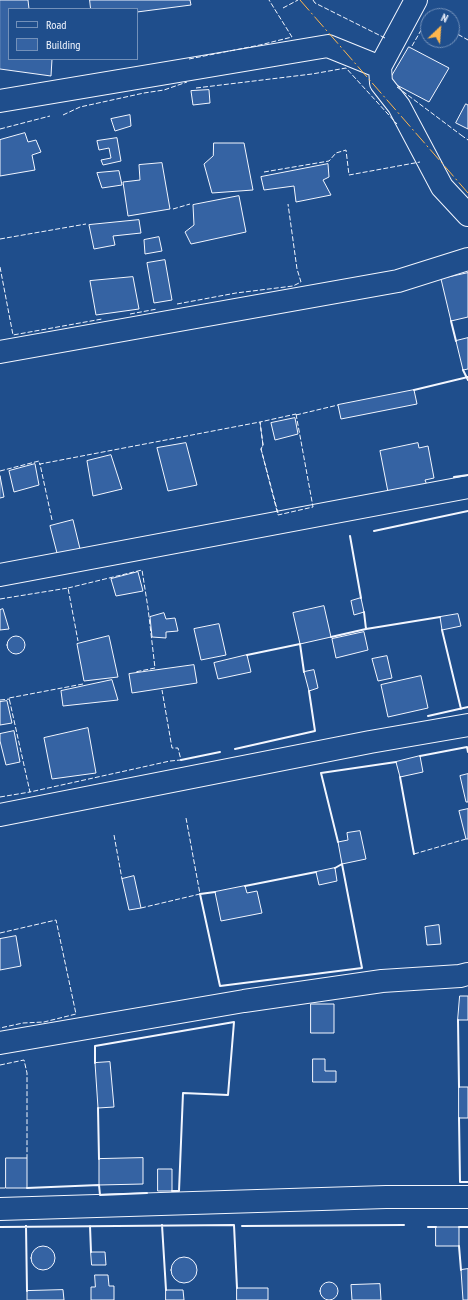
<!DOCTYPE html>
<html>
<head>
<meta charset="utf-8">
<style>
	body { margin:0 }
	#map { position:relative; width:468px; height:1300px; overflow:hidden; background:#1f4e8c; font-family:"PT Sans Narrow",sans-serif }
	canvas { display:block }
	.legend { position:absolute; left:8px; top:8px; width:130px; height:52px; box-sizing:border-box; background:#1f4e8c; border:1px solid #7391ba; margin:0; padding:5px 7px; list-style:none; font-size:12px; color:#f2f6ff }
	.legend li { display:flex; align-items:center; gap:8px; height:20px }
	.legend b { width:20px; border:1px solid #7391ba }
	.north { position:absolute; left:420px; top:8px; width:40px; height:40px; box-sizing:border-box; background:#1f4e8c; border:1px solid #7391ba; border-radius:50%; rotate:25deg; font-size:11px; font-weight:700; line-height:16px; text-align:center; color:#f2f6ff }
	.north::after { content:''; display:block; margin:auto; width:14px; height:18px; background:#ffb74d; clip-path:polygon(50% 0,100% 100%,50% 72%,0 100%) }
</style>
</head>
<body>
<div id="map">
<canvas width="468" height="1300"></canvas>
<ul class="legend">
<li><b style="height:5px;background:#1f4e8c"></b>Road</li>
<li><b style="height:11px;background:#3563a3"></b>Building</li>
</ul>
<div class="north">N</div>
</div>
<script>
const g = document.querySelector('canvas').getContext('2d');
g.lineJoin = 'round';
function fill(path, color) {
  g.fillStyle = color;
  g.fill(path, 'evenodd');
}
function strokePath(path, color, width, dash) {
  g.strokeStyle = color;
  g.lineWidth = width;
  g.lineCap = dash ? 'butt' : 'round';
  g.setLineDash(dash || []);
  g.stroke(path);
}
const building = new Path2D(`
	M 0,0 L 28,0 L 29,9 L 9,9 L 9,59 L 52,59 L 51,76 L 0,69 Z
	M 90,0 L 190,0 L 191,5 L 137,12 L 137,9 L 91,9 Z
	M 409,47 L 449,68 L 429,102 L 389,81 Z
	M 209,90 L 210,103 L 193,105 L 191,91 Z
	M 466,104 L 468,105 L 468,129 L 456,123 Z
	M 130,115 L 131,126 L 115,131 L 111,119 Z
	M 25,133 L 28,142 L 36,140 L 41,152 L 32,155 L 35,170 L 0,176 L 0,140 Z
	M 117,138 L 121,161 L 103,165 L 101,160 L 111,158 L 109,148 L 99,150 L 97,141 Z
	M 214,143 L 244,143 L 253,190 L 212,193 L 204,164 L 213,156 Z
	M 162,163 L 170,209 L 128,216 L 123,182 L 140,180 L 139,165 Z
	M 328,164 L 329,177 L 323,180 L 331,195 L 296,202 L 294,186 L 264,190 L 261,177 Z
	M 119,171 L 122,185 L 102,188 L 97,173 Z
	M 239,196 L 246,232 L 191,244 L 185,232 L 194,225 L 193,205 Z
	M 139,220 L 141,233 L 113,236 L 115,245 L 94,249 L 89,225 Z
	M 159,237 L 162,251 L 145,254 L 144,240 Z
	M 165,260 L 172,300 L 154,303 L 147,263 Z
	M 468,273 L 468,317 L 451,321 L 441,279 Z
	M 133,277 L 139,309 L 96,315 L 90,281 Z
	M 468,338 L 468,369 L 463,370 L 456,341 Z
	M 414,390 L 417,404 L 341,419 L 338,405 Z
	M 295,418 L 298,434 L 275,440 L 271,423 Z
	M 186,443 L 197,485 L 168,491 L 157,448 Z
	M 418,443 L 419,448 L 428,446 L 434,478 L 425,480 L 427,485 L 388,492 L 380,451 Z
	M 111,455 L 122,489 L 93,496 L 87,461 Z
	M 35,464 L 39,485 L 14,492 L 9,471 Z
	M 0,476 L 4,497 L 0,498 Z
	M 73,520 L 81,553 L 58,557 L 50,526 Z
	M 138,572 L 143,591 L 116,596 L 111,579 Z
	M 361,598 L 364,612 L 354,615 L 351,601 Z
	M 324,606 L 331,637 L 300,644 L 293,613 Z
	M 3,609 L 9,629 L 0,630 L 0,610 Z
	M 164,613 L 166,619 L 175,618 L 178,631 L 166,632 L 166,638 L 152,637 L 150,617 Z
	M 458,614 L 461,626 L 442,630 L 440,617 Z
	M 219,624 L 226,655 L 201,660 L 194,629 Z
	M 364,632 L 368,650 L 336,658 L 332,639 Z
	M 109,636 L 118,677 L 84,681 L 77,644 Z
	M7 645a9 9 0 1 1 18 0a9 9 0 1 1-18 0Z
	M 247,655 L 251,672 L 218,679 L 214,663 Z
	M 387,656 L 392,678 L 378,681 L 372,659 Z
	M 194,665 L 197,683 L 132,693 L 129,674 Z
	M 314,670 L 318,688 L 309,691 L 304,672 Z
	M 421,676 L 428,708 L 388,717 L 381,685 Z
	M 112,680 L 118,700 L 63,706 L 61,691 Z
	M 7,701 L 12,723 L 0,725 L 0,702 Z
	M 88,728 L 96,773 L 52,779 L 44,738 Z
	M 14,731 L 20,762 L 6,765 L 0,741 L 0,734 Z
	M 420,756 L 423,772 L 400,777 L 396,762 Z
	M 468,774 L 468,802 L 466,802 L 460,776 Z
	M 468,809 L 468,839 L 466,839 L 459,811 Z
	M 360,831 L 366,859 L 342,864 L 338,842 L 348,840 L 347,833 Z
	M 335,868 L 337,881 L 319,885 L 316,872 Z
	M 134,876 L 141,908 L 129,910 L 122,879 Z
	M 245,886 L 247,893 L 257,891 L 262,913 L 221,921 L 215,892 Z
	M 439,925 L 441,944 L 427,945 L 425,927 Z
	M 16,936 L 21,966 L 0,970 L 0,939 Z
	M 460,996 L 468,996 L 468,1020 L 458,1020 Z
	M 311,1004 L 334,1004 L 334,1033 L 311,1033 Z
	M 313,1059 L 325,1059 L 325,1071 L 336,1071 L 336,1082 L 313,1082 Z
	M 110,1062 L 114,1107 L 98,1108 L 95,1063 Z
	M 459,1087 L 468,1087 L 468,1118 L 459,1118 Z
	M 6,1158 L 27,1158 L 27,1188 L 6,1188 Z
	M 143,1158 L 143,1184 L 99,1185 L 99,1159 Z
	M 158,1169 L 172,1169 L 172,1191 L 158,1191 Z
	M 436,1227 L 459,1227 L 459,1246 L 436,1246 Z
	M31 1258a12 12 0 1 1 24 0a12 12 0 1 1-24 0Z
	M 91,1252 L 105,1252 L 106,1265 L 92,1265 Z
	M171 1270a13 13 0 1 1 26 0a13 13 0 1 1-26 0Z
	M 468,1269 L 468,1300 L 463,1300 L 461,1270 Z
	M 95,1275 L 108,1275 L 109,1286 L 114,1286 L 114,1300 L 91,1300 L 91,1287 L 95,1287 Z
	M320 1291a9 9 0 1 1 18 0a9 9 0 1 1-18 0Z
	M 380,1284 L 381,1300 L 352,1300 L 351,1285 Z
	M 237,1288 L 268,1288 L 268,1300 L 237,1300 Z
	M 63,1290 L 64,1300 L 27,1300 L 27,1291 Z
	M 166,1290 L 183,1290 L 184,1300 L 166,1300 Z`);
fill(building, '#3563a3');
strokePath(building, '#f2f6ff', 1);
const minor = new Path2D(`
	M 416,0 L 380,67 L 381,83 L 399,106 L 442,187 L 468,215
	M 0,101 L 328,46 L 380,67
	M 0,352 L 398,281 L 468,259
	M 0,575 L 468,487
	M 0,815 L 370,742 L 468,725
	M 0,1043 L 244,1001 L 382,981 L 460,976 L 468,974
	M 0,1209 L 386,1197 L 468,1197`);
strokePath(minor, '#f2f6ff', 24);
strokePath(minor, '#1f4e8c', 22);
strokePath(new Path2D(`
	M 313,0 L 315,3 L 385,38
	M 283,8 L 298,0
	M 452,31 L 468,40
	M 412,46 L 428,18
	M 189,59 L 260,45 L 292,37 L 269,0
	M 397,87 L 461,135
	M 196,88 L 312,74 L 346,68 L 397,124
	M 63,115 L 80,107 L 144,93 L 164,90 L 187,82
	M 0,129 L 50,116
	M 461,135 L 468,140
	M 264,172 L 329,161 L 336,153 L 346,150 L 349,175 L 420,162
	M 173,209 L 190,204
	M 0,239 L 86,224
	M 0,267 L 13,335 L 102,319
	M 177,304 L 236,293 L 293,286 L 301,282 L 297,269 L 288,204
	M 130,314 L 157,309
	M 296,414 L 313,507 L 278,515 L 261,449 L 263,445 L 260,422 Z
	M 296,415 L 338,405
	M 0,471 L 39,461 L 40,465
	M 52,520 L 40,464 L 260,422 L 263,445 L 261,449 L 278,513
	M 68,588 L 142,570 L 148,608 L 155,668 L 135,672
	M 0,599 L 68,588 L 78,641
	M 83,684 L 9,698 L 30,792 L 170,761 L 181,760 L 178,748 L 172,748 L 162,690
	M 0,700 L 10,699
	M 0,797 L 30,792 L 30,791
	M 114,835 L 122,879
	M 414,854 L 466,839
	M 141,908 L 200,894 L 186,818
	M 0,933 L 56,920 L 76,1014 L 44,1022 L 23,1023 L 0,1028
	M 0,1065 L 24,1060 L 27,1073 L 27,1158
	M 0,1188 L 6,1188`), '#f2f6ff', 1, [5, 2]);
strokePath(new Path2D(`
	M 451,321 L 456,341
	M 463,370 L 468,380
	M 414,390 L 468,377
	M 454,477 L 468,475
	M 374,531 L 468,511
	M 350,536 L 361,598
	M 364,612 L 366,629
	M 442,630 L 461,709
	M 331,637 L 366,629 L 440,617
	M 247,655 L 300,644 L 304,672
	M 428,716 L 468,707
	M 235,749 L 315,731 L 309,691
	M 420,756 L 467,747 L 468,752
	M 181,760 L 220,752
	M 400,777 L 414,854
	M 338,842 L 321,773 L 396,762
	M 245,886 L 316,872
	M 215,892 L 200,894 L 220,986 L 362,968 L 342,864 L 335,868
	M 458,1020 L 459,1087
	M 95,1063 L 95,1046 L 234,1022 L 228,1095 L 183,1093 L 179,1191 L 172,1191
	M 98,1108 L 99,1159
	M 459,1118 L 460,1182 L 468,1182
	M 27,1188 L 99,1185 L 100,1195 L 147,1193
	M 162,1225 L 166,1290
	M 26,1226 L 27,1291
	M 90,1226 L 91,1252
	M 242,1226 L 404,1225
	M 0,1227 L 234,1225 L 237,1288
	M 428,1227 L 436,1227
	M 459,1227 L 468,1227
	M 459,1246 L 461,1270`), '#f2f6ff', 2);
strokePath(new Path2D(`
	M 300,0 L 468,193`), '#ffb74d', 1, [14, 3, 2, 3]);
</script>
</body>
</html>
